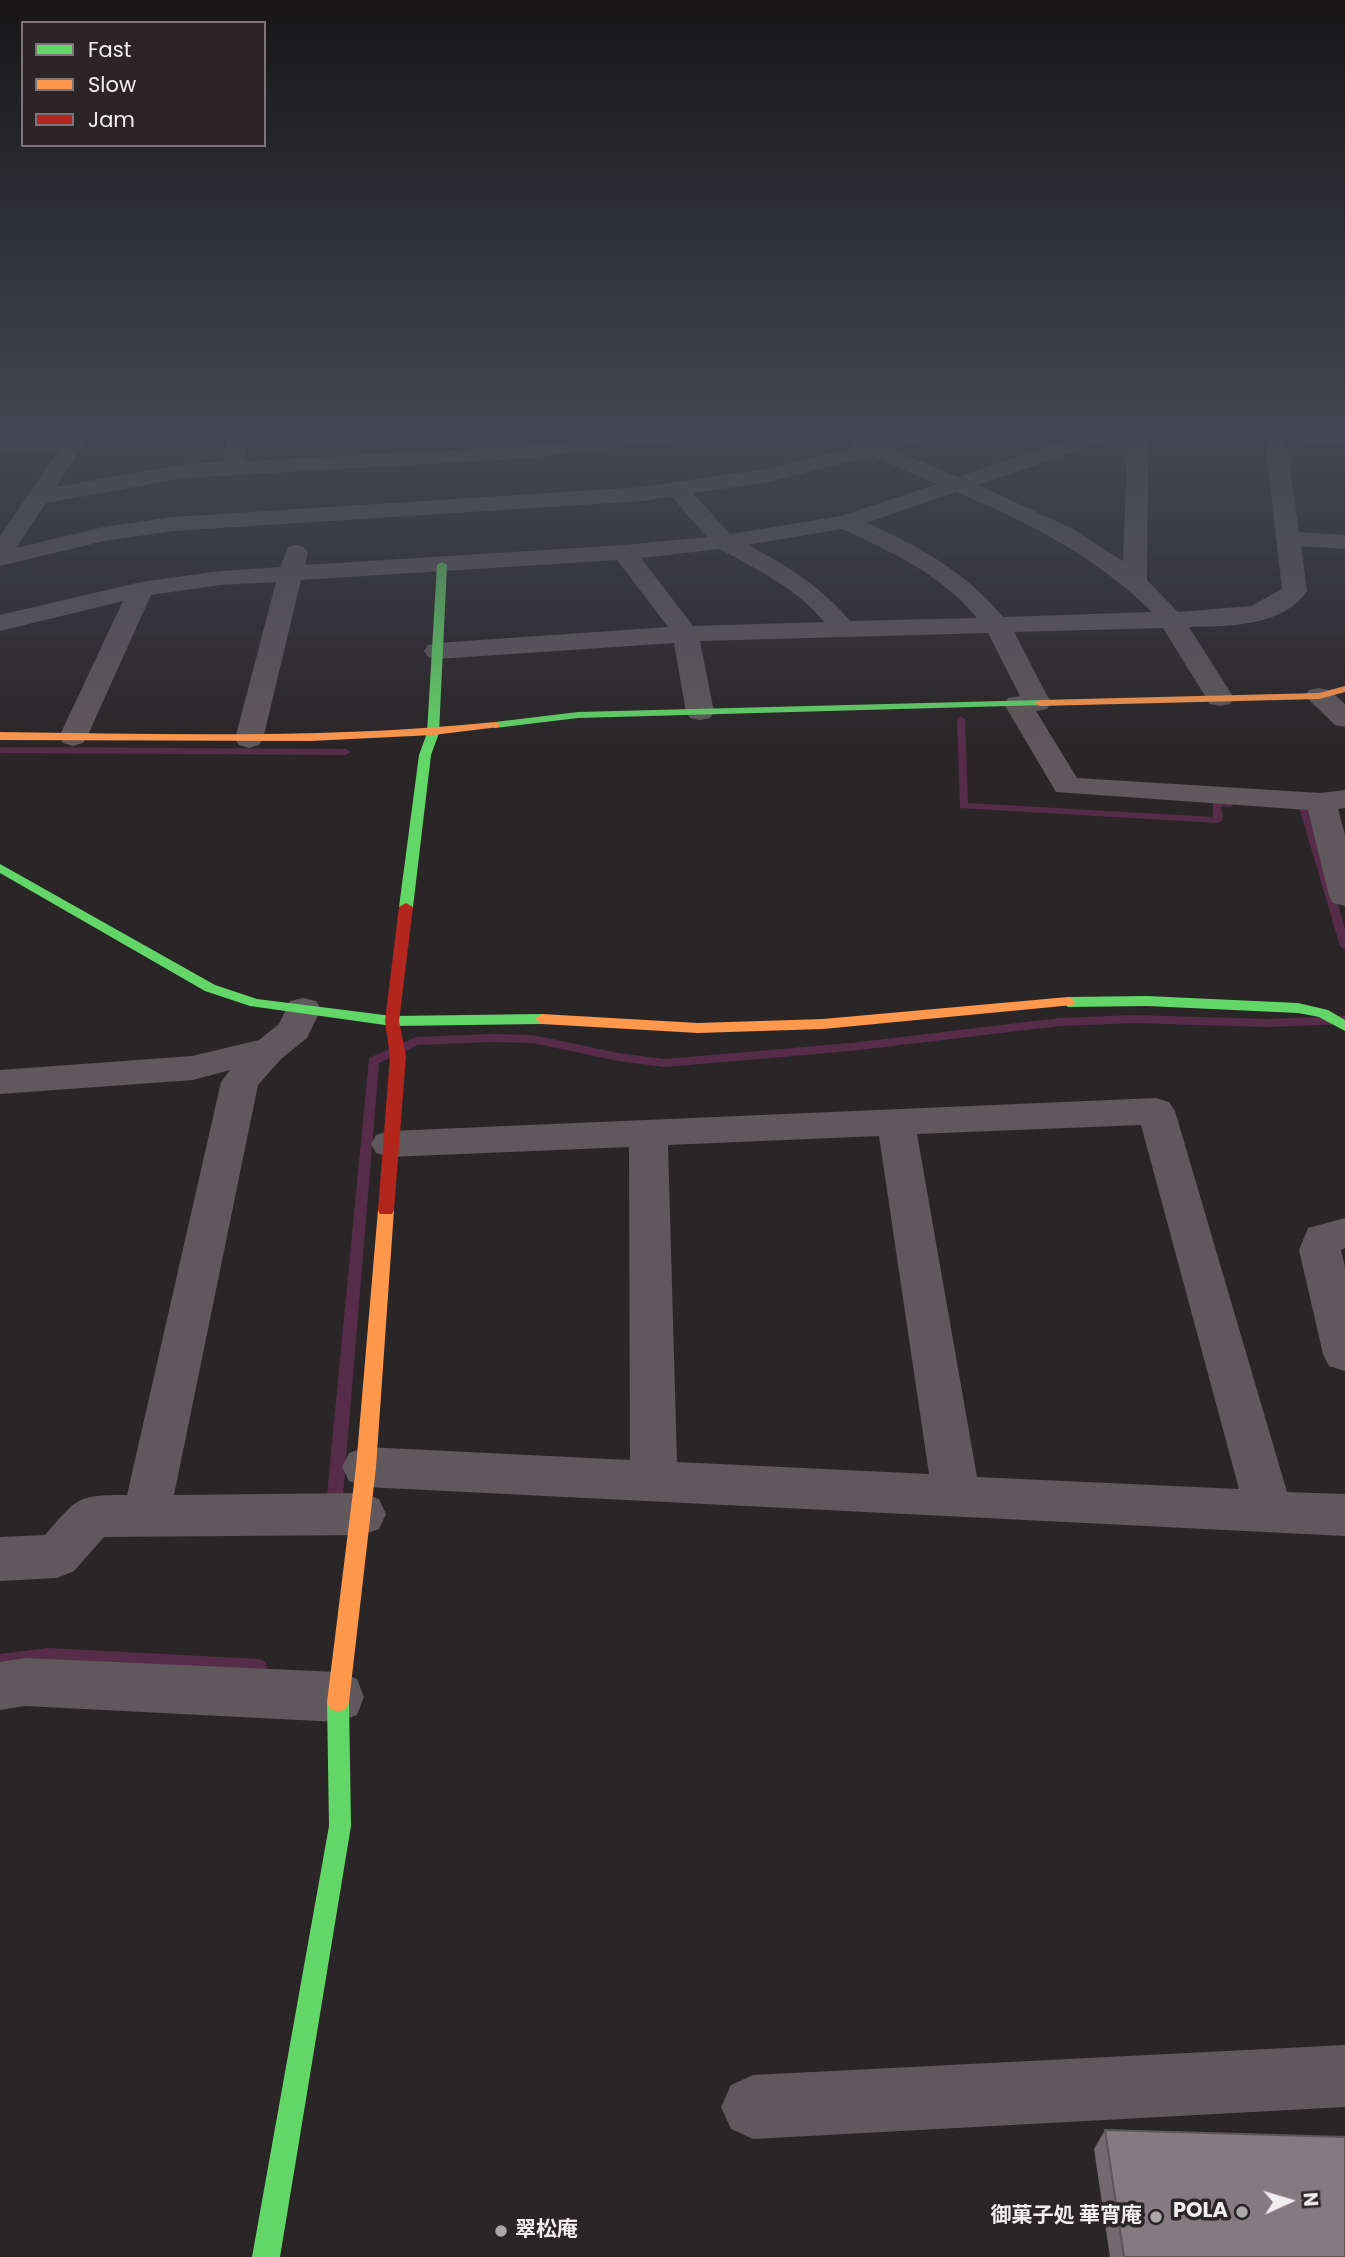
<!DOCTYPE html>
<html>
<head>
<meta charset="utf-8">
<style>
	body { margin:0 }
	#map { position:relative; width:1345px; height:2257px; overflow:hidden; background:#2a2628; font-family:Poppins,sans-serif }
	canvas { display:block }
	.legend { position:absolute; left:21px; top:21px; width:245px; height:126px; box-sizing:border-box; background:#2b2528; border:2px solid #7b7578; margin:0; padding:9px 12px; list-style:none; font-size:21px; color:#f2eef0 }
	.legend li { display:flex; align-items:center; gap:14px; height:35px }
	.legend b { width:35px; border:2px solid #7b7578 }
	.north { position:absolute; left:1254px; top:2166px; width:70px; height:70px; -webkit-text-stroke:5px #2b2528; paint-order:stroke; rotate:86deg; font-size:19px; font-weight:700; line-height:28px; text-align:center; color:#f2eef0 }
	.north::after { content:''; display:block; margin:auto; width:24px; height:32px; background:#f2eef0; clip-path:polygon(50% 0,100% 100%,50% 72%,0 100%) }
</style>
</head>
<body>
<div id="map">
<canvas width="1345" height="2257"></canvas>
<ul class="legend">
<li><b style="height:9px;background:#63d668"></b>Fast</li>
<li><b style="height:9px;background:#ff974d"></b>Slow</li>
<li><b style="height:9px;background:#b3261e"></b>Jam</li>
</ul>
<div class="north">N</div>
</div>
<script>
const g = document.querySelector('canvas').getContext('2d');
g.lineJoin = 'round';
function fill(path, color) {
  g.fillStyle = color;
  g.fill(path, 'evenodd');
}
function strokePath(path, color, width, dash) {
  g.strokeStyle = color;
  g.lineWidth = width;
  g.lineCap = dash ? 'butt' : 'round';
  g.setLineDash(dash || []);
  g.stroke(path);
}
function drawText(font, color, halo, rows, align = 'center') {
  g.font = font + ' Poppins,"Noto Sans JP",sans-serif';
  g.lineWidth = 7;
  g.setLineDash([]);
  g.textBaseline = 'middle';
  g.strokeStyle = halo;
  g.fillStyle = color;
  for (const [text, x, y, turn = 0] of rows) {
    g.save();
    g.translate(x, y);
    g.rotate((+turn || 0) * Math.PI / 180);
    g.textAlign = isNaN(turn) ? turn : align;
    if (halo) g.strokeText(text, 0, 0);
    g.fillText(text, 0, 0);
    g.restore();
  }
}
fill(new Path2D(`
	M 961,716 L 965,719 L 968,803 L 1213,817 L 1213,801 L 1230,801 L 1235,804 L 1230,807 L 1221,806 L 1223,820 L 1218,823 L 960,808 L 957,719 Z
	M 0,747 L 346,749 L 351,752 L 346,755 L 0,753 Z
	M 1308,803 L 1313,806 L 1309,809 L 1345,928 L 1345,949 L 1340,946 L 1299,807 Z
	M 1134,1015 L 1267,1019 L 1345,1016 L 1345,1024 L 1267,1027 L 1134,1023 L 1060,1026 L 851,1051 L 665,1067 L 618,1061 L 533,1043 L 490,1042 L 418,1045 L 379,1063 L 343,1495 L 340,1500 L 335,1501 L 330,1500 L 327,1495 L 369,1058 L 416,1037 L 490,1034 L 533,1035 L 618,1053 L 665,1059 L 851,1043 L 1060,1018 Z
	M 48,1648 L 259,1659 L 265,1662 L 267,1667 L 265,1672 L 259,1675 L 48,1664 L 0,1670 L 0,1654 Z`), '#572c49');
fill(new Path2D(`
	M 70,433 L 91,433 L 56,487 L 185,464 L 223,462 L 227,433 L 248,433 L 245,461 L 529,446 L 633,433 L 700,433 L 697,437 L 690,439 L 529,458 L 185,478 L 46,503 L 16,548 L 104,527 L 173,517 L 643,487 L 764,469 L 854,448 L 852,445 L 855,440 L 863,439 L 875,442 L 902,433 L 934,433 L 931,437 L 893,450 L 958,477 L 1087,433 L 1119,433 L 1116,437 L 978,485 L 1071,528 L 1123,561 L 1128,433 L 1148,433 L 1147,580 L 1178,612 L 1251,606 L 1282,589 L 1264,433 L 1345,433 L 1345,445 L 1286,440 L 1299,532 L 1345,535 L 1345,549 L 1301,546 L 1307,591 C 1283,627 1228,626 1189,627 L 1234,698 L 1230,704 L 1220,706 L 1210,704 L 1163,628 L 1014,632 L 1051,703 L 1047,709 L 1036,711 L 1077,778 L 1321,793 L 1345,790 L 1345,808 L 1338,809 L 1345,835 L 1345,906 L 1333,903 L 1329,896 L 1308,810 L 1056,792 L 1004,704 L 1008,698 L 1020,696 L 988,633 L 700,641 L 714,712 L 710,718 L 700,720 L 690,718 L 686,712 L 674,643 L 437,659 L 428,657 L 424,651 L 428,645 L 437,643 L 668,627 L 617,560 L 301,580 L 263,739 L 259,745 L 249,748 L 239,745 L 235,739 L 276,582 L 220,585 L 151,595 L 87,737 L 83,743 L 73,746 L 63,743 L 59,737 L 123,601 L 0,631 L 0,615 L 141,582 L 220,571 L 280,567 L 288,547 L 296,545 L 304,547 L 308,552 L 305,565 L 624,545 L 707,537 L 671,496 L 643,501 L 173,531 L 104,541 L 0,566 L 0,536 L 60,449 L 0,449 L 0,437 L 69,436 ZM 872,456 L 937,484 L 841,516 L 730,534 L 693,493 L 764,483 ZM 956,492 C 1029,522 1096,557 1152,612 L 1003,617 C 966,572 919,546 866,523 ZM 842,529 C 892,552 942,575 977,618 L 850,621 C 823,588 786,565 748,545 ZM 720,549 C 756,569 798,589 824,622 L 693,626 L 641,558 Z
	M 1319,688 L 1329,690 L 1345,704 L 1345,727 L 1335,725 L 1305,696 L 1309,690 Z
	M 303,998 L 316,1001 L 321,1009 L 307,1038 L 281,1059 L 258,1085 L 174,1495 L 362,1493 L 379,1499 L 386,1514 L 379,1529 L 362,1535 L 104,1537 L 74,1571 L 57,1578 L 0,1581 L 0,1537 L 45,1535 C 78,1498 75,1495 127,1495 L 221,1082 L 230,1070 L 193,1080 L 0,1094 L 0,1070 L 192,1056 L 259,1040 L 279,1024 L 290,1001 Z
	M 1156,1098 L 1169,1102 L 1175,1111 L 1287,1492 L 1345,1494 L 1345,1536 L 366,1487 L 349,1481 L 342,1467 L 349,1453 L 366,1447 L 630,1460 L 629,1147 L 390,1157 L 376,1153 L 371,1144 L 376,1135 L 390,1131 ZM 1141,1125 L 1239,1489 L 977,1477 L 917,1134 ZM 879,1136 L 929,1474 L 677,1462 L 668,1145 Z
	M 1345,1218 L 1345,1248 L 1341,1250 L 1345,1267 L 1345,1371 L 1329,1366 L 1323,1354 L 1299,1250 L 1308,1228 Z
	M 25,1658 L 338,1672 L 357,1679 L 364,1697 L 357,1715 L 338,1722 L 25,1706 L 0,1710 L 0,1662 Z
	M 1345,2045 L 1345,2107 L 753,2139 L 731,2129 L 721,2107 L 731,2085 L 753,2075 Z`), '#5f585c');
fill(new Path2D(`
	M 442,562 L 447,565 L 439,733 L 431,755 L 413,907 L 406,911 L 399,907 L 419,755 L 427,733 L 437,565 Z
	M 1040,700 L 1044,701 L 1044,705 L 578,718 L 495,728 L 489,725 L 495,722 L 578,712 Z
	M 0,864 L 215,985 L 257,999 L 392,1016 L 542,1014 L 549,1019 L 542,1024 L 392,1026 L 250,1006 L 205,991 L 0,873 Z
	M 1147,996 L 1298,1003 L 1328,1010 L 1345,1020 L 1345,1031 L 1319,1017 L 1298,1013 L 1147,1006 L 1068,1007 L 1061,1002 L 1068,997 Z
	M 338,1692 L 346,1695 L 349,1702 L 351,1826 L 280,2257 L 252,2257 L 329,1826 L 327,1702 L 330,1695 Z`), '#63d668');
fill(new Path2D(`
	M 1345,686 L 1345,692 L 1319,699 L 1040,706 L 1034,703 L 1040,700 L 1319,693 Z
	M 495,722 L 499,723 L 499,727 L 433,735 L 310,741 L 0,740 L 0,732 C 166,734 330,739 495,722 Z
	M 1068,997 L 1073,999 L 1075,1002 L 1073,1005 L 823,1029 L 698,1033 L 542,1024 L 535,1019 L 542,1014 L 698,1023 L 823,1019 Z
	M 386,1204 L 392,1206 L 394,1210 L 376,1467 L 349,1702 L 346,1709 L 338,1712 L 330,1709 L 327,1702 L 356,1467 L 378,1210 L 380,1206 Z`), '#ff974d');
fill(new Path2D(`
	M 406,903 L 413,907 L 399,1021 L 406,1056 L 394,1210 L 392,1214 L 380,1214 L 378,1210 L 390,1056 L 385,1021 L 399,907 Z`), '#b3261e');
fill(new Path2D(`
	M 1105,2130 L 1345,2257 L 1110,2257 L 1094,2149 Z`), '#73696f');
const building = new Path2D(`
	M 1105,2130 L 1345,2137 L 1345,2257 L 1124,2257 Z`);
fill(building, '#867a81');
strokePath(building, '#5e555a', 2);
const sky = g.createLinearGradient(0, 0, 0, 749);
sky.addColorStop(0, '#171516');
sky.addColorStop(0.58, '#444753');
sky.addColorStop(1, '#44475300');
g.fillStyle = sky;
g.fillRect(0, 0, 1345, 749);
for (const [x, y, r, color] of [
	[1242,2212,7,"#aca8aa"],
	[1156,2217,7,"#aca8aa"],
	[501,2231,7,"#aca8aa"]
]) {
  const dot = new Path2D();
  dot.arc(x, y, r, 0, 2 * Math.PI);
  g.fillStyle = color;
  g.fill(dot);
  strokePath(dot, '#2b2528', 2.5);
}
drawText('bold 21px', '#f2eef0', '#2b2528', [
	["POLA",1228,2212],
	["御菓子処 華宵庵",1142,2217],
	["翠松庵",515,2231,"left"]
], 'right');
</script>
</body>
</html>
